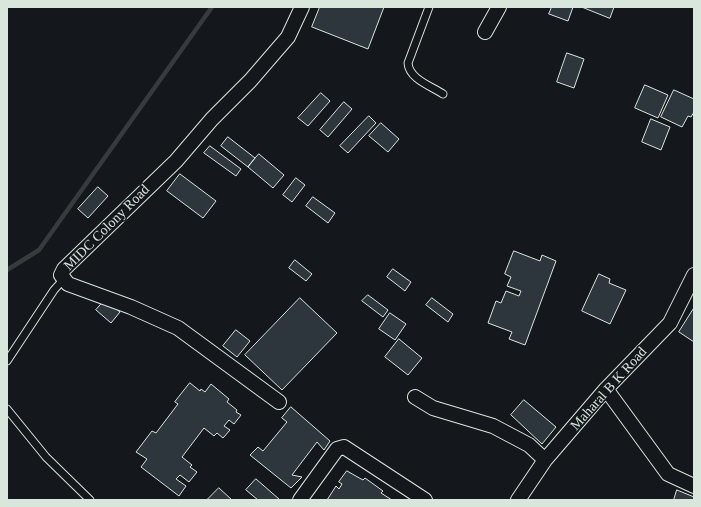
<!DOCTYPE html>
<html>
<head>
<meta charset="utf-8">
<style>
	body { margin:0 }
	#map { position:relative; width:701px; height:507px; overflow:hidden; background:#14181c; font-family:Georgia,serif }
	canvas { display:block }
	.frame { position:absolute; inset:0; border:8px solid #d8e6dc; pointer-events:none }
</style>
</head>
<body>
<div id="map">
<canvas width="701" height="507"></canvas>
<div class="frame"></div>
</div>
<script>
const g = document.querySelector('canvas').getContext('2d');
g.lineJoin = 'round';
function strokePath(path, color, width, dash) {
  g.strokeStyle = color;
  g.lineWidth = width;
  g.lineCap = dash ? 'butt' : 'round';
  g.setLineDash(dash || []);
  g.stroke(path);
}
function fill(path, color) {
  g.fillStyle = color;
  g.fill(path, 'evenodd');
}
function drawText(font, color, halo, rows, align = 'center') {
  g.font = font + ' Georgia,serif';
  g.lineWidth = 3;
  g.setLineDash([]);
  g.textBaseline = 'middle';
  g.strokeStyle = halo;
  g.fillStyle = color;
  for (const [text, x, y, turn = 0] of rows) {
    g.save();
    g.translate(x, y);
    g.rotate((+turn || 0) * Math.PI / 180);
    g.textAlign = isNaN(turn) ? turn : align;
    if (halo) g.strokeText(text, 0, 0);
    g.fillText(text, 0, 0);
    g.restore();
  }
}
strokePath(new Path2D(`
	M 7,270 L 39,250 L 212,7`), '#363b3e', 4.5);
const building = new Path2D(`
	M 320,7 L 384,7 L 368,49 L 312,27 Z
	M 552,7 L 573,7 L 568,21 L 549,14 Z
	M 582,7 L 614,7 L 610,18 Z
	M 567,53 L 584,59 L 574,88 L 557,82 Z
	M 645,85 L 668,95 L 658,118 L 635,108 Z
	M 674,90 L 694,99 L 694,112 L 691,117 L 688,116 L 682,127 L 661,117 Z
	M 321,93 L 330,101 L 308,126 L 298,118 Z
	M 344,102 L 352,109 L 328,137 L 320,130 Z
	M 369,116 L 376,123 L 348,153 L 340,146 Z
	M 651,119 L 670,127 L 661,150 L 642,142 Z
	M 381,123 L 399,139 L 388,152 L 369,136 Z
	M 228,137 L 255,158 L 248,167 L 221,146 Z
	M 210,146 L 241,169 L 236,176 L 204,153 Z
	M 259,154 L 284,175 L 273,188 L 248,167 Z
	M 180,174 L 216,201 L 203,218 L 167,191 Z
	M 296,178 L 305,185 L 292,202 L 283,195 Z
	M 98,187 L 108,196 L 88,218 L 78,209 Z
	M 313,197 L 335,213 L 328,223 L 306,206 Z
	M 514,251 L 540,261 L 542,255 L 556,261 L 525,345 L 509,339 L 512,332 L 488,323 L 496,301 L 501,303 L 506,291 L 519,296 L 521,291 L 507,286 L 511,277 L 505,274 Z
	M 295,260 L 312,274 L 306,281 L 289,268 Z
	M 393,269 L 411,282 L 405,291 L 387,277 Z
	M 599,274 L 610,279 L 609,283 L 626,290 L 610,324 L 582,311 Z
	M 368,295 L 388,310 L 383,317 L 362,301 Z
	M 300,298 L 337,333 L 282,390 L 245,355 Z
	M 432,298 L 453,314 L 448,322 L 426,305 Z
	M 105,300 L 120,312 L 111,323 L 96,310 Z
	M 694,308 L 694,342 L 679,332 Z
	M 390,313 L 406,324 L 395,340 L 379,329 Z
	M 236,330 L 250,341 L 237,357 L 223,346 Z
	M 399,339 L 422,358 L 408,375 L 385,357 Z
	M 190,383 L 200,391 L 201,389 L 205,392 L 211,384 L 229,399 L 227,402 L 237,410 L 236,412 L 241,415 L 234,424 L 229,420 L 224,426 L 230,430 L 223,438 L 217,433 L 214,436 L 204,428 L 182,457 L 192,465 L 190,467 L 197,472 L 189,482 L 180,475 L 176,479 L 186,486 L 179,496 L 141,467 L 147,459 L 136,452 L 152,431 L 156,433 L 178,404 L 175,402 Z
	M 524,400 L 556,427 L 542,444 L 511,415 Z
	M 291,407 L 330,441 L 324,450 L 317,442 L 292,475 L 302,477 L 291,488 L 250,455 L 258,447 L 263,451 L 287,422 L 282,418 Z
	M 347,471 L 363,480 L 365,478 L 383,491 L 381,493 L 392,500 L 327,500 L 336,486 L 339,489 L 342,484 L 339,482 Z
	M 256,479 L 279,499 L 278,500 L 258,500 L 246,490 Z
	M 219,488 L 232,500 L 207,500 Z
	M 677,490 L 694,497 L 694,500 L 674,500 Z`);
fill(building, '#2c363c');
strokePath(building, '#d8e6dc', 1);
const lane = new Path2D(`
	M 429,7 L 408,63 C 409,79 431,86 443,94
	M 7,361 L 54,290 L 63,280
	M 7,409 L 46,457 L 90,500`);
const street = new Path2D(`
	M 485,32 L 499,7
	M 606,389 L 668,474 L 694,486
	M 415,397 L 433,408 L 493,426 L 529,445 L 545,460
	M 279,402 L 178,328 L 131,307 L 68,284 L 61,275 L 64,269 L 176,161 L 212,119 L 250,81 L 288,37 L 302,7
	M 300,500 L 337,449 L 344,447 L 425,500
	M 518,500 L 545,460 L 606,389 L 670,323 L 694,275`);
strokePath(lane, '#d8e6dc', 9);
strokePath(street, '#d8e6dc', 16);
strokePath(lane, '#14181c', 7);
strokePath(street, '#14181c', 14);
drawText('14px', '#d8e6dc', '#14181c', [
	["MIDC Colony Road",107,228,-45],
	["Maharal B K Road",609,389,-48]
]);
</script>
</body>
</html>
